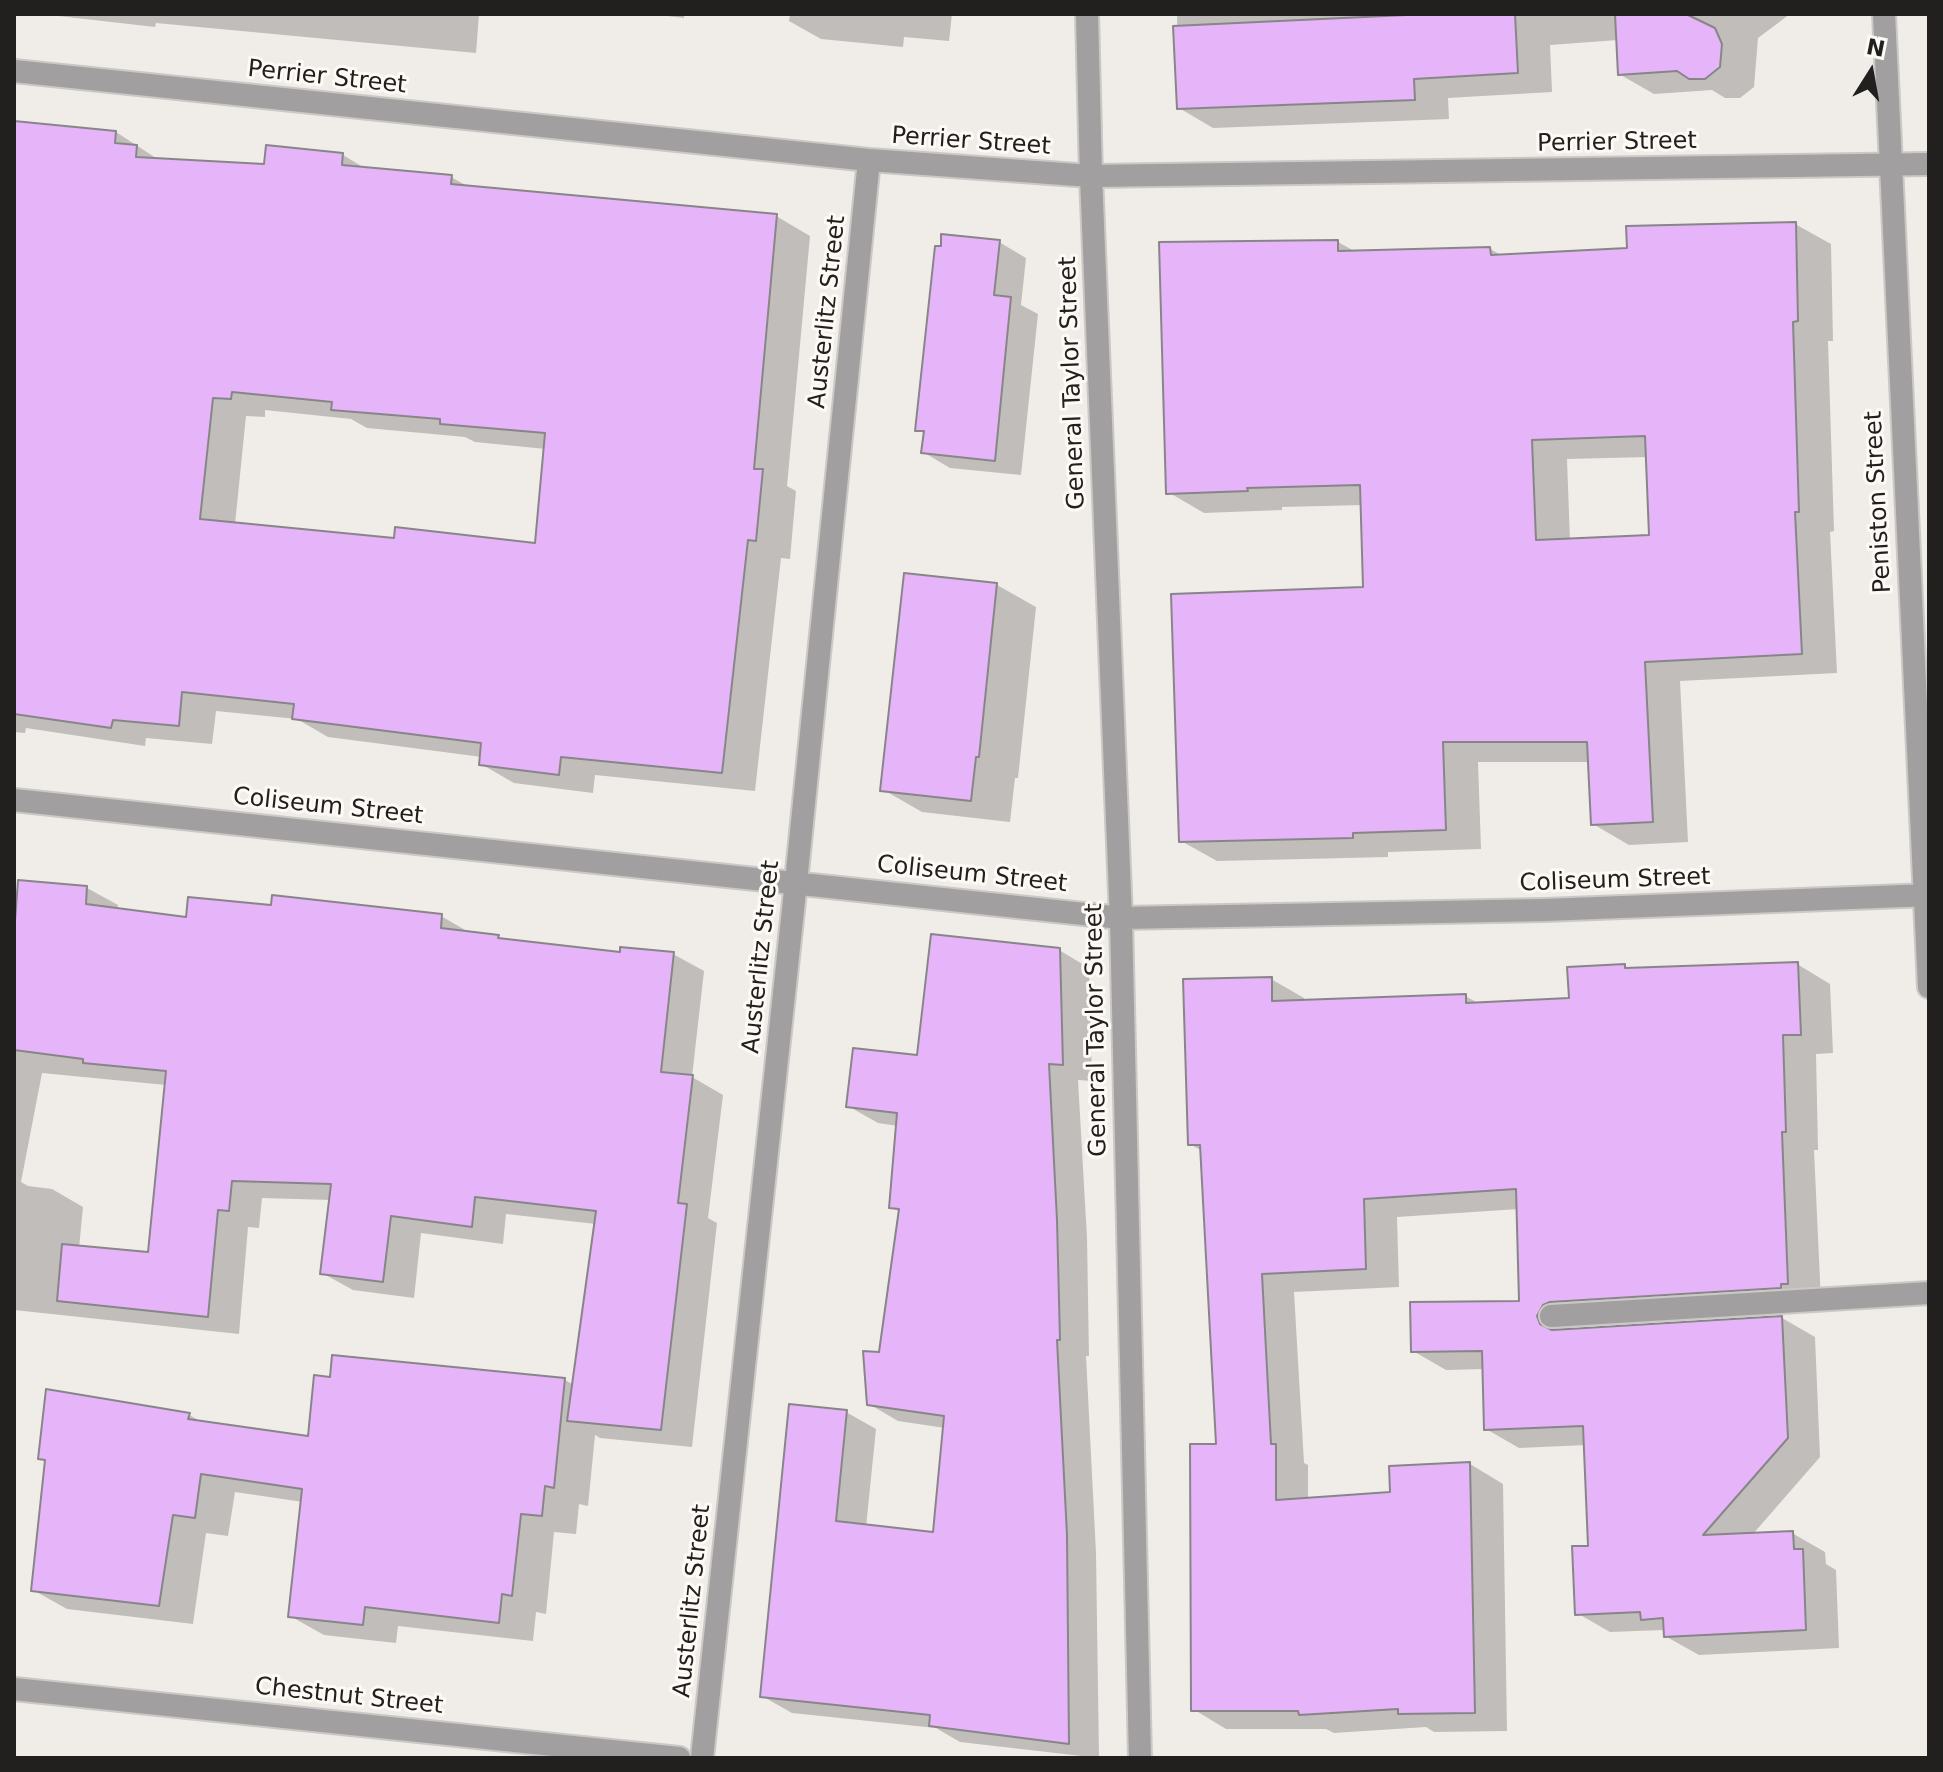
<!DOCTYPE html>
<html>
<head>
<meta charset="utf-8">
<style>
	body { margin:0 }
	#map { position:relative; width:1943px; height:1772px; overflow:hidden; background:#f0ede9; font-family:"DejaVu Sans",sans-serif }
	canvas { display:block }
	.frame { position:absolute; inset:0; border:16px solid #21201f; pointer-events:none }
	.north { position:absolute; left:1831px; top:32px; width:80px; height:80px; -webkit-text-stroke:6px #fdfaf6; paint-order:stroke; rotate:11deg; font-size:22px; font-weight:700; line-height:32px; text-align:center; color:#21201f }
	.north::after { content:''; display:block; margin:auto; width:28px; height:36px; background:#21201f; clip-path:polygon(50% 0,100% 100%,50% 72%,0 100%) }
</style>
</head>
<body>
<div id="map">
<canvas width="1943" height="1772"></canvas>
<div class="frame"></div>
<div class="north">N</div>
</div>
<script>
const g = document.querySelector('canvas').getContext('2d');
g.lineJoin = 'round';
function fill(path, color) {
  g.fillStyle = color;
  g.fill(path, 'evenodd');
}
function strokePath(path, color, width, dash) {
  g.strokeStyle = color;
  g.lineWidth = width;
  g.lineCap = dash ? 'butt' : 'round';
  g.setLineDash(dash || []);
  g.stroke(path);
}
function drawText(font, color, halo, rows, align = 'center') {
  g.font = font + ' "DejaVu Sans",sans-serif';
  g.lineWidth = 6;
  g.setLineDash([]);
  g.textBaseline = 'middle';
  g.strokeStyle = halo;
  g.fillStyle = color;
  for (const [text, x, y, turn = 0] of rows) {
    g.save();
    g.translate(x, y);
    g.rotate((+turn || 0) * Math.PI / 180);
    g.textAlign = isNaN(turn) ? turn : align;
    if (halo) g.strokeText(text, 0, 0);
    g.fillText(text, 0, 0);
    g.restore();
  }
}
fill(new Path2D(`
	M 41,14 L 479,14 L 476,53 L 156,23 L 155,27 Z
	M 650,14 L 684,14 L 684,18 Z
	M 790,14 L 952,14 L 949,41 L 904,37 L 903,47 L 821,39 L 789,21 Z
	M 1177,14 L 1790,14 L 1758,38 L 1754,87 L 1740,98 L 1725,98 L 1712,90 L 1654,94 L 1619,74 L 1618,40 L 1550,45 L 1552,92 L 1448,98 L 1449,119 L 1213,128 L 1179,108 Z
	M 14,123 L 116,132 L 159,160 L 266,166 L 343,155 L 368,170 L 451,177 L 469,187 L 776,216 L 810,236 L 787,486 L 796,491 L 790,559 L 781,558 L 755,791 L 595,775 L 593,793 L 514,783 L 481,764 L 482,757 L 328,737 L 297,719 L 216,711 L 212,744 L 146,738 L 145,746 L 26,728 L 25,733 L 14,732 ZM 265,410 L 351,419 L 367,428 L 465,437 L 475,442 L 546,449 L 537,545 L 395,541 L 235,524 L 246,416 L 265,417 Z
	M 1795,224 L 1831,244 L 1833,341 L 1828,341 L 1834,531 L 1830,532 L 1837,673 L 1680,681 L 1688,842 L 1629,845 L 1593,824 L 1590,762 L 1478,762 L 1481,849 L 1388,852 L 1388,857 L 1217,861 L 1181,841 L 1365,589 L 1363,505 L 1282,507 L 1282,510 L 1204,513 L 1168,492 L 1338,242 L 1356,252 L 1490,249 L 1503,256 L 1629,250 ZM 1648,457 L 1651,537 L 1570,541 L 1567,459 Z
	M 999,242 L 1026,258 L 1021,305 L 1038,314 L 1021,475 L 950,468 L 923,452 L 925,434 L 917,429 Z
	M 906,575 L 997,585 L 1036,607 L 1018,778 L 1015,778 L 1010,822 L 922,812 L 882,789 Z
	M 87,888 L 118,905 L 117,910 L 188,919 L 273,907 L 441,916 L 472,934 L 498,937 L 505,941 L 622,954 L 673,954 L 704,971 L 692,1077 L 723,1095 L 708,1218 L 717,1223 L 692,1447 L 600,1438 L 595,1435 L 588,1506 L 579,1504 L 576,1534 L 554,1532 L 546,1614 L 536,1612 L 533,1641 L 398,1626 L 396,1643 L 324,1635 L 290,1616 L 303,1502 L 235,1492 L 228,1536 L 206,1533 L 193,1624 L 67,1609 L 33,1590 L 47,1462 L 40,1458 L 189,1415 L 204,1423 L 310,1439 L 565,1380 L 574,1385 L 596,1224 L 506,1214 L 503,1244 L 421,1233 L 414,1298 L 353,1290 L 322,1273 L 331,1200 L 262,1198 L 259,1228 L 248,1227 L 239,1334 L 14,1310 L 14,914 ZM 42,1073 L 166,1085 L 150,1254 L 79,1248 L 83,1207 L 52,1189 L 28,1186 L 21,1182 Z
	M 1059,950 L 1089,968 L 1092,1081 L 1078,1080 L 1087,1238 L 1089,1356 L 1086,1356 L 1096,1553 L 1099,1758 L 960,1742 L 936,1728 L 792,1713 L 762,1696 L 846,1412 L 876,1429 L 866,1527 L 935,1534 L 945,1428 L 898,1421 L 869,1404 L 880,1354 L 900,1212 L 891,1207 L 898,1126 L 878,1123 L 848,1106 L 919,1057 Z
	M 1797,964 L 1830,984 L 1833,1053 L 1816,1054 L 1818,1150 L 1814,1150 L 1821,1302 L 1576,1323 L 1572,1331 L 1782,1318 L 1815,1337 L 1820,1457 L 1753,1534 L 1792,1533 L 1825,1552 L 1826,1564 L 1836,1570 L 1839,1648 L 1699,1655 L 1665,1636 L 1663,1630 L 1610,1632 L 1577,1613 L 1590,1548 L 1586,1445 L 1519,1448 L 1486,1429 L 1484,1369 L 1446,1370 L 1413,1351 L 1521,1303 L 1519,1209 L 1397,1217 L 1399,1287 L 1294,1292 L 1304,1463 L 1308,1465 L 1308,1500 L 1392,1494 L 1470,1464 L 1503,1484 L 1507,1731 L 1434,1732 L 1426,1727 L 1334,1733 L 1326,1729 L 1226,1729 L 1193,1709 L 1219,1446 L 1202,1151 L 1190,1144 L 1271,979 L 1304,998 L 1304,1001 L 1465,996 L 1480,1004 L 1571,1000 L 1624,966 L 1632,970 Z`), '#0003');
const building = new Path2D(`
	M 1428,14 L 1515,14 L 1518,73 L 1414,79 L 1415,100 L 1177,109 L 1173,26 Z
	M 1615,14 L 1686,14 L 1715,28 L 1722,44 L 1720,67 L 1705,79 L 1689,79 L 1677,71 L 1618,75 Z
	M 14,121 L 116,131 L 115,143 L 137,145 L 136,157 L 264,164 L 266,145 L 343,153 L 342,165 L 452,175 L 451,184 L 777,214 L 754,469 L 763,469 L 756,541 L 748,540 L 722,773 L 561,757 L 559,775 L 479,765 L 481,743 L 292,719 L 294,704 L 182,692 L 179,726 L 113,720 L 111,728 L 14,714 ZM 232,392 L 332,402 L 331,410 L 440,419 L 440,424 L 545,433 L 535,543 L 395,527 L 394,538 L 200,519 L 213,398 L 231,399 Z
	M 1796,222 L 1798,321 L 1793,322 L 1799,512 L 1795,512 L 1802,654 L 1645,662 L 1653,822 L 1591,825 L 1587,742 L 1443,742 L 1446,830 L 1353,833 L 1353,838 L 1179,842 L 1171,594 L 1363,587 L 1360,485 L 1247,488 L 1248,491 L 1166,494 L 1159,242 L 1338,240 L 1338,251 L 1490,247 L 1491,255 L 1627,248 L 1626,226 ZM 1645,436 L 1649,535 L 1536,540 L 1532,440 Z
	M 941,234 L 1000,240 L 994,295 L 1011,297 L 995,461 L 921,453 L 924,431 L 915,431 L 935,246 L 941,246 Z
	M 904,573 L 997,583 L 979,757 L 976,757 L 971,801 L 880,791 Z
	M 18,880 L 87,886 L 86,904 L 186,917 L 188,897 L 271,905 L 272,895 L 442,914 L 441,928 L 499,935 L 498,938 L 620,952 L 620,947 L 674,952 L 661,1072 L 693,1075 L 678,1203 L 687,1204 L 661,1430 L 567,1421 L 596,1211 L 475,1197 L 472,1227 L 391,1216 L 383,1282 L 320,1274 L 331,1184 L 232,1181 L 229,1211 L 218,1210 L 208,1317 L 57,1301 L 62,1244 L 148,1252 L 166,1071 L 83,1063 L 83,1059 L 14,1050 L 14,935 Z
	M 931,934 L 1060,948 L 1063,1065 L 1049,1064 L 1057,1220 L 1060,1340 L 1057,1340 L 1067,1535 L 1069,1744 L 929,1726 L 930,1715 L 760,1697 L 789,1404 L 847,1410 L 836,1521 L 933,1532 L 944,1416 L 867,1405 L 863,1351 L 879,1352 L 899,1209 L 889,1208 L 897,1113 L 846,1107 L 853,1048 L 917,1055 Z
	M 1798,962 L 1801,1035 L 1783,1035 L 1786,1132 L 1782,1132 L 1788,1284 L 1781,1284 L 1781,1288 L 1550,1302 L 1543,1305 L 1537,1316 L 1540,1324 L 1552,1330 L 1782,1316 L 1788,1438 L 1703,1535 L 1793,1531 L 1794,1549 L 1803,1549 L 1806,1630 L 1664,1637 L 1663,1618 L 1641,1620 L 1640,1612 L 1575,1615 L 1572,1546 L 1588,1546 L 1583,1426 L 1484,1430 L 1482,1351 L 1411,1352 L 1410,1302 L 1519,1301 L 1516,1189 L 1364,1199 L 1366,1269 L 1262,1274 L 1271,1444 L 1276,1444 L 1276,1500 L 1390,1492 L 1389,1466 L 1470,1462 L 1475,1713 L 1398,1714 L 1398,1709 L 1299,1715 L 1298,1711 L 1191,1711 L 1190,1444 L 1216,1444 L 1200,1145 L 1188,1145 L 1183,979 L 1272,977 L 1272,1001 L 1466,994 L 1466,1003 L 1569,998 L 1567,967 L 1625,964 L 1625,968 Z
	M 332,1355 L 565,1378 L 554,1488 L 545,1486 L 542,1516 L 521,1514 L 512,1596 L 502,1594 L 499,1623 L 365,1607 L 363,1625 L 288,1617 L 302,1489 L 201,1474 L 195,1518 L 173,1515 L 159,1606 L 31,1591 L 45,1460 L 38,1459 L 46,1389 L 190,1413 L 188,1419 L 308,1436 L 314,1375 L 330,1377 Z`);
fill(building, '#e6b4f9');
strokePath(building, '#888589', 2);
const service = new Path2D(`
	M 1551,1316 L 1929,1293`);
const minor = new Path2D(`
	M 1087,14 L 1091,176 L 1121,918 L 1140,1758
	M 1884,14 L 1929,987
	M 14,71 L 869,160 L 1091,176 L 1929,164
	M 14,800 L 1121,918 L 1545,910 L 1929,895
	M 14,1689 L 679,1758
	M 702,1758 L 796,882 L 869,160`);
strokePath(service, '#cbc8c5', 26);
strokePath(minor, '#cbc8c5', 26);
strokePath(service, '#a19f9f', 22);
strokePath(minor, '#a19f9f', 22);
drawText('24px', '#21201f', '#fdfaf6', [
	["Perrier Street",327,78,6],
	["Perrier Street",971,142,4],
	["Perrier Street",1617,143,-1],
	["Austerlitz Street",828,312,-84],
	["General Taylor Street",1073,383,-92],
	["Peniston Street",1879,502,-93],
	["Coliseum Street",328,807,6],
	["Coliseum Street",972,875,6],
	["Coliseum Street",1615,881,-2],
	["Austerlitz Street",762,957,-84],
	["General Taylor Street",1097,1030,-91],
	["Austerlitz Street",693,1601,-84],
	["Chestnut Street",349,1697,6]
]);
</script>
</body>
</html>
